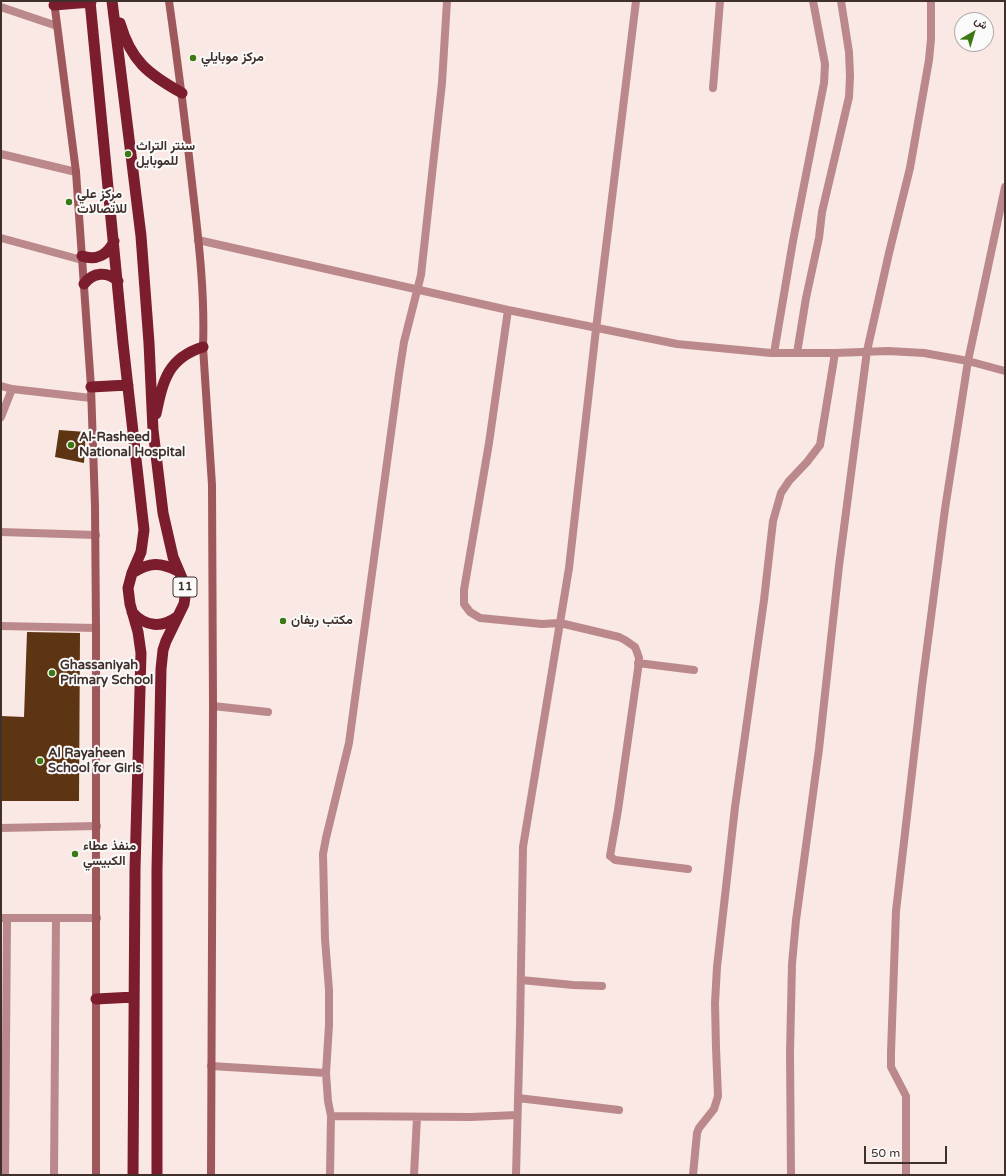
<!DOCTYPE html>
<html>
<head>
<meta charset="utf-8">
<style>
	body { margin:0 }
	#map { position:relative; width:1006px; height:1176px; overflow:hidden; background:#f9e8e3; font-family:"Varela Round",Vazirmatn,sans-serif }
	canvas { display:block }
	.frame { position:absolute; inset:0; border:2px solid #40302c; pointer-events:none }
	.north { position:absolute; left:954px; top:12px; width:40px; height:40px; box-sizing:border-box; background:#fafafa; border:1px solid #b0a9a8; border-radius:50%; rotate:38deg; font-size:11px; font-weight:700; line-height:16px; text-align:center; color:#40302c }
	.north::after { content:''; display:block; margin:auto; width:14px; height:18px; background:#3d7913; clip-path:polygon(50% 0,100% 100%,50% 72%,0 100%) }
	.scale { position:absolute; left:864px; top:1146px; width:83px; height:18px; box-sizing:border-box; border:2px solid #40302c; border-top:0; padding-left:5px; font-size:12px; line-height:14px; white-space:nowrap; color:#40302c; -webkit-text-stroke:3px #fafafa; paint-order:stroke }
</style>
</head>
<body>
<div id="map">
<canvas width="1006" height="1176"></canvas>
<div class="frame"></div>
<div class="north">ش</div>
<div class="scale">50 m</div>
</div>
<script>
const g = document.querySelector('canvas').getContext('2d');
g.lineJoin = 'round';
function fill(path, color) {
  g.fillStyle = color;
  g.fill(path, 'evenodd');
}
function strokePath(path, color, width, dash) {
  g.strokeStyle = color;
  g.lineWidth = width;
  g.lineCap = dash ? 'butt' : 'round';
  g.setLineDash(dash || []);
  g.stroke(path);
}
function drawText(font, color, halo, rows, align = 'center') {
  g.font = font + ' "Varela Round",Vazirmatn,sans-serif';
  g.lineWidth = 4;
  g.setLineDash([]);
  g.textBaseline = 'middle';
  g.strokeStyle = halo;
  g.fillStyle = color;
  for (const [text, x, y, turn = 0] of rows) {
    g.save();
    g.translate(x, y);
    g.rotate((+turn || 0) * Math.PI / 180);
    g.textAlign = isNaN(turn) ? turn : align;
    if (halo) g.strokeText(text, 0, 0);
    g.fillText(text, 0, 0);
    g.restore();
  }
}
fill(new Path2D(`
	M 59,430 L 86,432 L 84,463 L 55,457 Z
	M 27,632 L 80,633 L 79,801 L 1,801 L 1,716 L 24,717 Z`), '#5e3512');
strokePath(new Path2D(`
	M 447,1 L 442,83 L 421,275 L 404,342 L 399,374 L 349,743 L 326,838 L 323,854 L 325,939 L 329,990 L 329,1025 L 326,1073 L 328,1101 L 331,1116 L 471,1117 L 517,1115
	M 1,7 L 57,26
	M 713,88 L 720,1
	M 1,154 L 76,172
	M 1,238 L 82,260
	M 198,240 L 508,310 L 677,344 L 771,353 L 835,353 L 888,351 L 924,353 L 968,361 L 1005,371
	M 508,310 L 489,443 L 464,590 L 464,604 L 470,612 L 480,618 L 542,624 L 560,623 L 619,637 L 625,640 L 635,647 L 637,652 L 639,658 L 638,669 L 618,810 L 610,856 L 615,860 L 688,869
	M 774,353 L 793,241 L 824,83 L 825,64 L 813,1
	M 797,353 L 806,298 L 819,238 L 822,212 L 849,97 L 850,76 L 849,52 L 841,1
	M 1,417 L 12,389
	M 1,532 L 96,535
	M 1,626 L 96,628
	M 638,663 L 694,670
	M 213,706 L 268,712
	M 1,828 L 97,826
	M 1,918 L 97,918
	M 521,980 L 573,985 L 602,986
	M 211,1066 L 326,1073
	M 518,1098 L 619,1110
	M 5,1175 L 7,918
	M 54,1175 L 56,918
	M 330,1175 L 331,1116
	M 414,1175 L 417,1117
	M 516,1175 L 520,1027 L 523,847 L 569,568 L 596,329 L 636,1
	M 693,1175 L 697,1133 L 699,1128 L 714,1109 L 718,1096 L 716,1048 L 715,1003 L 717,967 L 735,807 L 764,600 L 773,521 L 781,493 L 789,481 L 807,462 L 820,445 L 835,353
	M 791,1175 L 790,1053 L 792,964 L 796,920 L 819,749 L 839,566 L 867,351 L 889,253 L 910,168 L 929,60 L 931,39 L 931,1
	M 906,1175 L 906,1096 L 891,1067 L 891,1052 L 896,911 L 922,686 L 945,509 L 968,361 L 1005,187`), '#bb898b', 8);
strokePath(new Path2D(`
	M 1,386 L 12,389 L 91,398`), '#bb898b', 8);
strokePath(new Path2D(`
	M 54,1 L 76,172 L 91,387 L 95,506 L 96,628 L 96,1175
	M 169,1 C 178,64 186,128 193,192 C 199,243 205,295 203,347 L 212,485 L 213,706 L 211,1175`), '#9e585c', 8);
strokePath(new Path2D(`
	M 90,1 L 123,343 L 144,530 L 141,552 L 132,573 L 128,588 L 130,604 L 138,632 L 141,653 L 135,869 L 133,1175
	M 112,1 L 141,236 L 149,343 L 153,430 L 163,513 L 173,557 L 184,583 L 186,590 L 184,604 L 166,641 L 163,650 L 161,669 L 157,870 L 157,1175
	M 54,5 L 91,2
	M 120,23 C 131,61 148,74 182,93
	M 82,256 C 96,261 108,255 114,241
	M 84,284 C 93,272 107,271 118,281
	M 91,387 L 128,385
	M 156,414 C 163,380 168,358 203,347
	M 132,573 C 150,562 160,562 178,571
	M 132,612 C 145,627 162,628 177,617
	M 96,999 L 134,997`), '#7c1d2e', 11);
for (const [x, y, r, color] of [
	[193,58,4,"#3d7913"],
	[128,154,4,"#3d7913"],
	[69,202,4,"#3d7913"],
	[71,445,4,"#3d7913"],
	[283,621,4,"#3d7913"],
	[52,673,4,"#3d7913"],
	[40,761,4,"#3d7913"],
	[75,854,4,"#3d7913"]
]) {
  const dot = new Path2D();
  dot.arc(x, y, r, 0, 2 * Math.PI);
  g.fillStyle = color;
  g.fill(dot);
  strokePath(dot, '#fafafa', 1.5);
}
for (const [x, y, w] of [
	[185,587,24]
]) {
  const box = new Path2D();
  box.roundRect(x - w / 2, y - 10, w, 20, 3);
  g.fillStyle = '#fafafa';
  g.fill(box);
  strokePath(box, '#40302c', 1);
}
drawText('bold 12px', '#40302c', null, [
	["11",185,587]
]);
drawText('bold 13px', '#40302c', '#fafafa', [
	["مركز موبايلي",201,58],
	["سنتر التراث",136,147],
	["للموبايل",136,162],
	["مركز علي",77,195],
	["للاتصالات",77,210],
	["Al-Rasheed",79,438],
	["National Hospital",79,453],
	["مكتب ريفان",291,621],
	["Ghassaniyah",60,666],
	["Primary School",60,681],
	["Al Rayaheen",48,754],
	["School for Girls",48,769],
	["منفذ عطاء",83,847],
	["الكبيسي",83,862]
], 'left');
</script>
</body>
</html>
